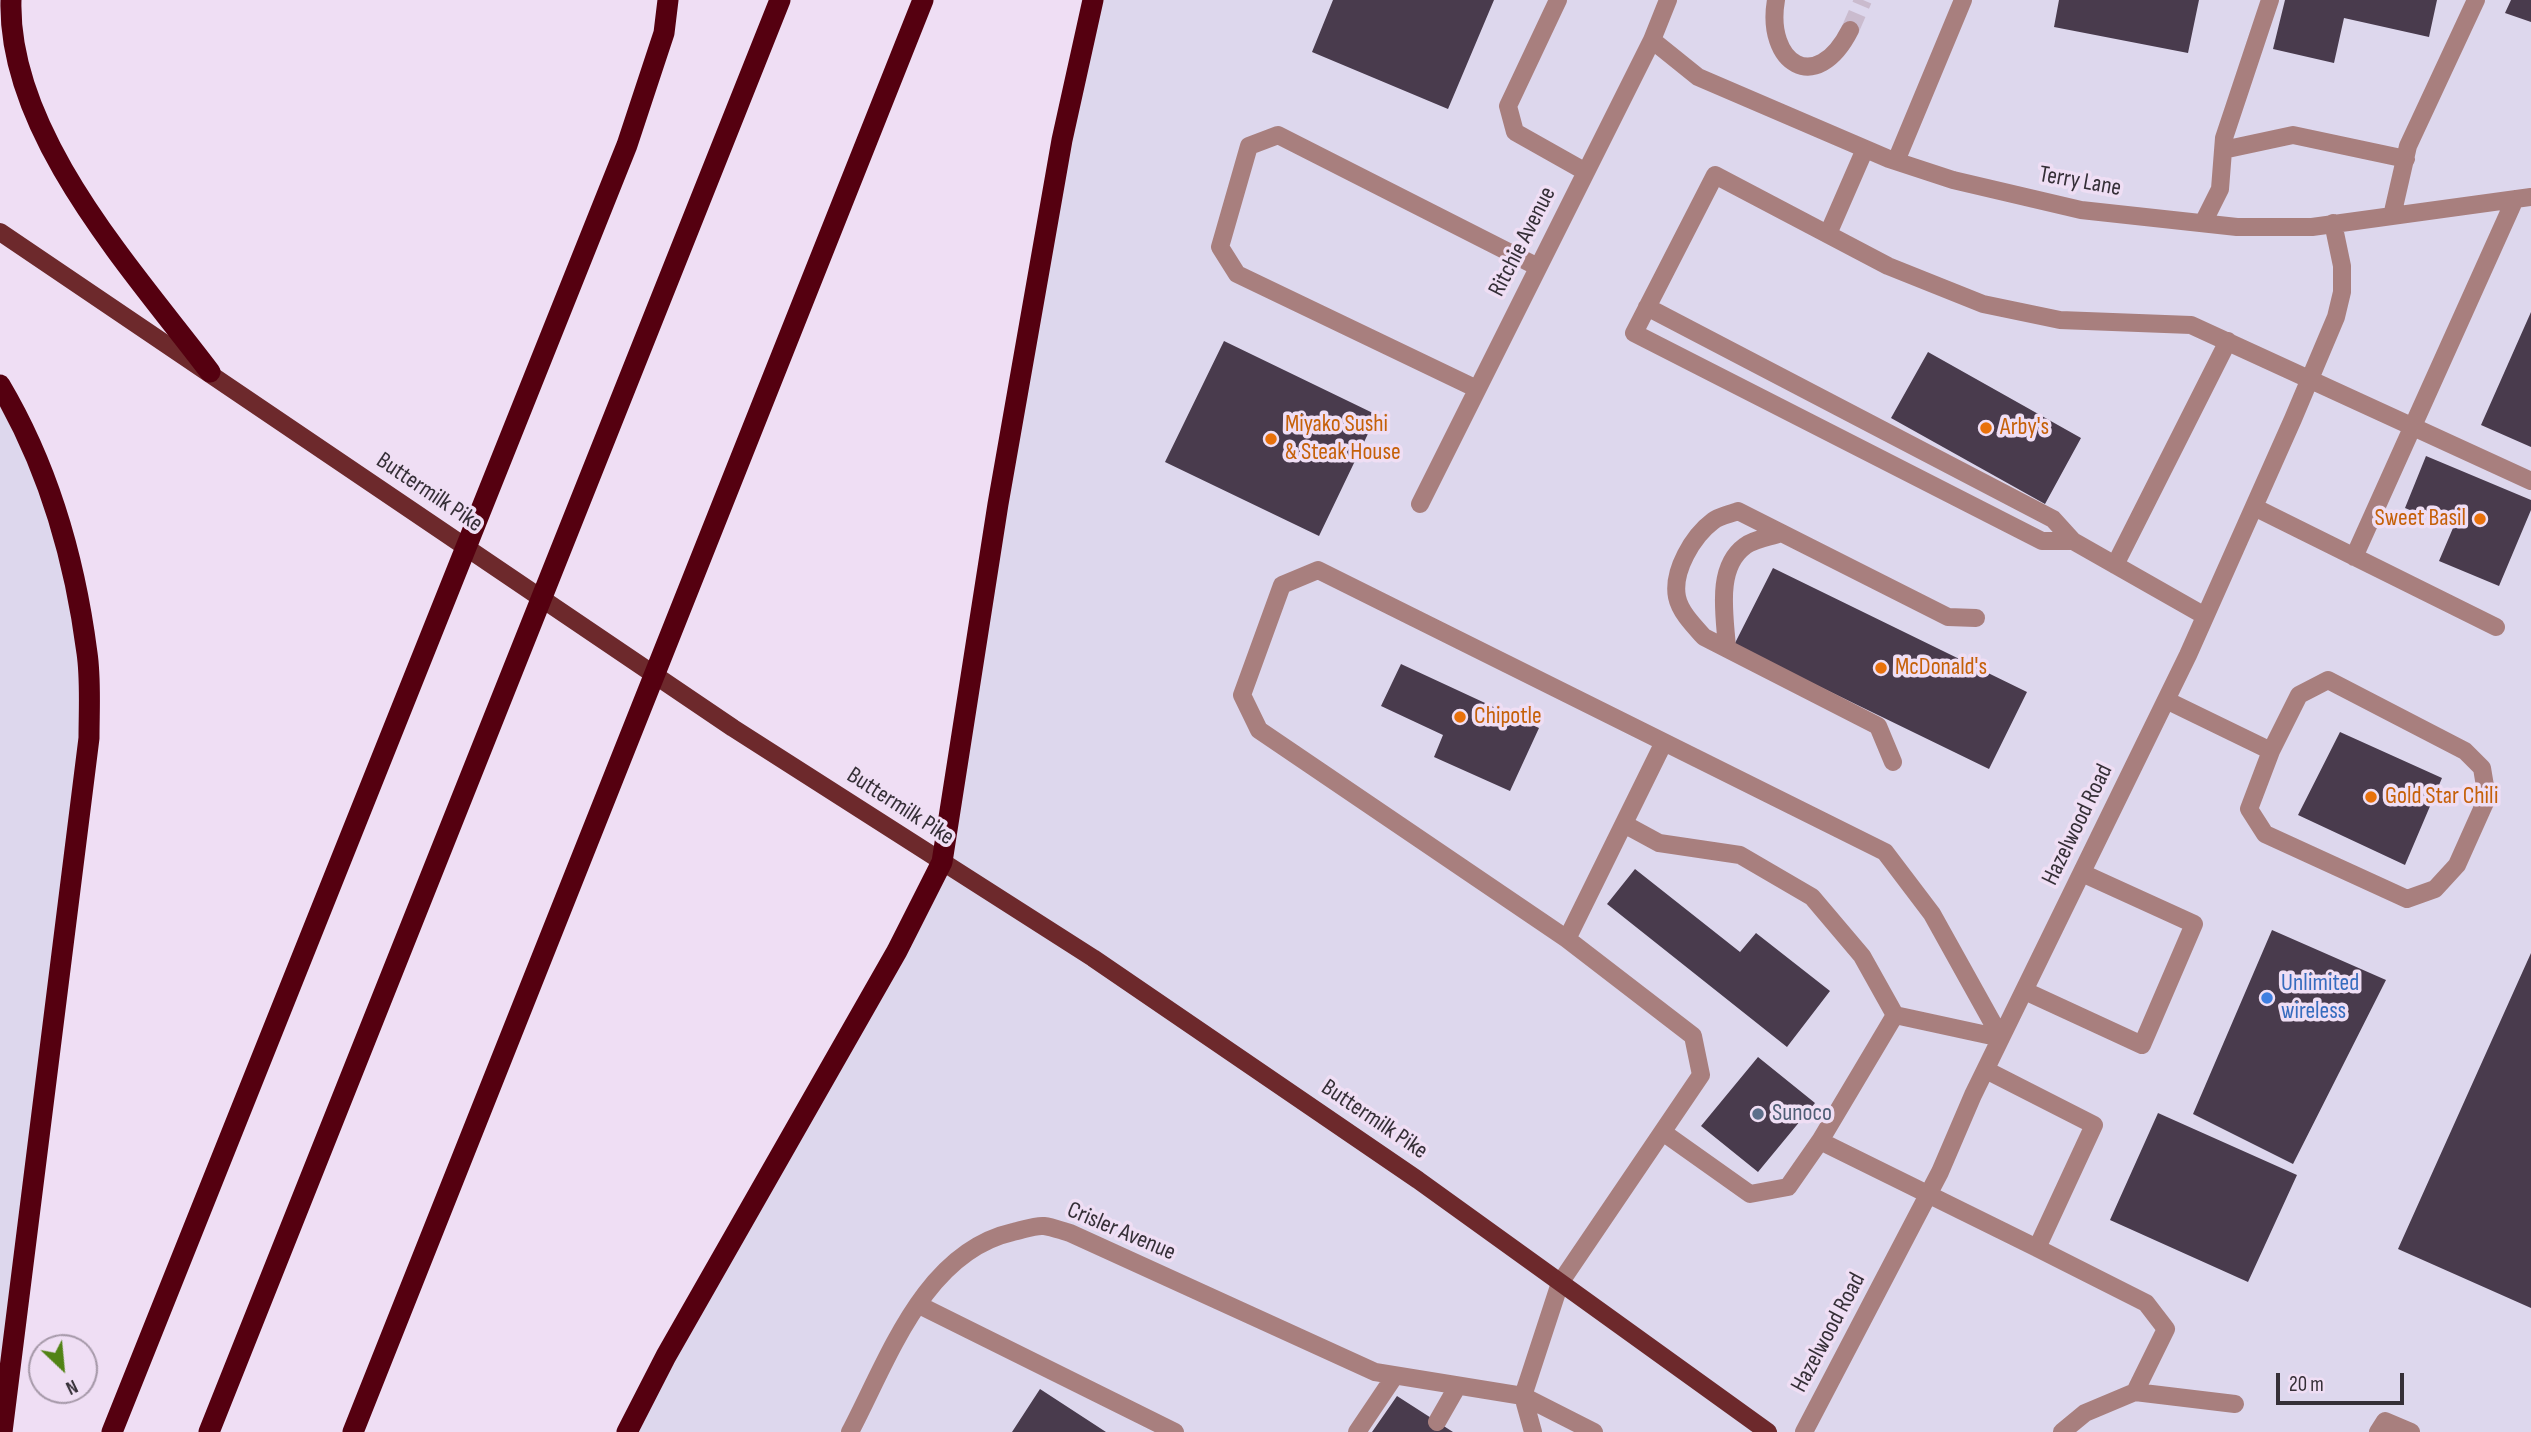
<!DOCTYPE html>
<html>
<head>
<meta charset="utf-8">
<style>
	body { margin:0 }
	#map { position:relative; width:2531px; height:1432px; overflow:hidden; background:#efdef4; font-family:"Sofia Sans Condensed",sans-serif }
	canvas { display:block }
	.north { position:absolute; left:28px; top:1334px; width:70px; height:70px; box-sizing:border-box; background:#efdef4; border:2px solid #a598a8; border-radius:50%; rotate:154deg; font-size:19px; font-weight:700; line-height:28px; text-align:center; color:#352f37 }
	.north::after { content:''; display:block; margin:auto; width:24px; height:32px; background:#518315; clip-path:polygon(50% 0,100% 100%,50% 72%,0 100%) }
	.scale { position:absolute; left:2276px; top:1373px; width:128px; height:32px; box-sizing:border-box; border:4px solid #352f37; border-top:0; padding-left:9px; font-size:21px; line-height:24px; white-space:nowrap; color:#352f37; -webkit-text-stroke:5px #efdef4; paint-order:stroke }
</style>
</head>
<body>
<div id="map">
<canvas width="2531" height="1432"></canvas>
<div class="north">N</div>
<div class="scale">20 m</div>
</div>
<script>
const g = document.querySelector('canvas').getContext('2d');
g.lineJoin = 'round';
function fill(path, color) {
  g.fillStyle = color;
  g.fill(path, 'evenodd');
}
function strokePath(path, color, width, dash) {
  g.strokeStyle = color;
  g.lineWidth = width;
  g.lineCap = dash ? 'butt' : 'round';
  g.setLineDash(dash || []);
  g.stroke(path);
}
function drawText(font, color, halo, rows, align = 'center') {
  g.font = font + ' "Sofia Sans Condensed",sans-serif';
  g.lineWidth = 7;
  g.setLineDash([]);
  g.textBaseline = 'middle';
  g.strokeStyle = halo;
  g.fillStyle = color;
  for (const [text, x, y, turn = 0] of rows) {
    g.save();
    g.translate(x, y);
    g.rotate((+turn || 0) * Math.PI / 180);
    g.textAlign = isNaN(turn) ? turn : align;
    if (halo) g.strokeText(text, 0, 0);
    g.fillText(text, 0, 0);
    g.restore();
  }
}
fill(new Path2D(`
	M 1093,0 L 2531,0 L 2531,1432 L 624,1432 L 942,862 Z
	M 0,385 L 58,515 L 89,738 L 0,1432 Z`), '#ddd7ed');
fill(new Path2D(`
	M 1333,0 L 1494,0 L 1448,109 L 1312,52 Z
	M 2059,0 L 2199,0 L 2188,53 L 2054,27 Z
	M 2285,0 L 2437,0 L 2429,37 L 2344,18 L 2334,63 L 2273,49 Z
	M 2511,0 L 2531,0 L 2531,22 L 2505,13 Z
	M 2531,312 L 2531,447 L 2481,425 Z
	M 1224,341 L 1377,415 L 1319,536 L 1165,462 Z
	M 1928,352 L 2081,438 L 2045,504 L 1891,418 Z
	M 2426,456 L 2531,500 L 2531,510 L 2499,586 L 2439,561 L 2453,528 L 2405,508 Z
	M 1773,568 L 2027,692 L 1989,769 L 1734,645 Z
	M 1401,664 L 1539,728 L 1510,791 L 1434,757 L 1443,735 L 1381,706 Z
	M 2340,732 L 2442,778 L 2405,865 L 2298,815 Z
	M 1635,869 L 1740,952 L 1756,933 L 1830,991 L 1787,1047 L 1607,904 Z
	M 2272,930 L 2386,980 L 2293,1164 L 2193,1114 Z
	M 2531,953 L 2531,1308 L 2398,1249 Z
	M 1758,1057 L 1815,1103 L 1758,1172 L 1701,1126 Z
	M 2158,1113 L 2297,1175 L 2248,1282 L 2110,1220 Z
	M 1040,1389 L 1106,1432 L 1012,1432 Z
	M 1397,1396 L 1453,1432 L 1372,1432 Z`), '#493b4d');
strokePath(new Path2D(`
	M 1850,30 L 1863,0`), '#cabbce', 18, [18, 9]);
strokePath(new Path2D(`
	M 1558,0 L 1508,106 L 1515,132 L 1586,172
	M 1776,0 C 1765,63 1816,97 1850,30
	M 1652,40 L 1698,77 L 1889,159 L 1953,180 L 2081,210 L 2237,227 L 2312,227 L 2531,197
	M 2223,150 L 2293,135 L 2406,159
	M 1896,161 L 1963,0
	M 2392,216 L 2408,146 L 2476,0
	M 2203,223 L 2220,189 L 2224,138 L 2270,0
	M 1828,234 L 1865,149
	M 1647,307 L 2053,519 L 2073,541
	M 1477,389 L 1237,274 L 1220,247 L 1249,146 L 1278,135 L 1538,267
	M 1420,504 L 1652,40 L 1668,0
	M 2254,507 L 2496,627
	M 2354,557 L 2515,199
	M 2115,565 L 2228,341
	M 2205,616 L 2073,541 L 2042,541 L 1634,333 L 1715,175 L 1888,266 L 1983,304 L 2060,320 L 2191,325 L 2531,481
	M 1727,648 C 1725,616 1715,568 1745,546 C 1754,539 1770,537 1781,533
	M 2166,700 L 2271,751 L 2249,809 L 2265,834 L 2407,899 L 2435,889 L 2457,865 L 2487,798 L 2482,768 L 2465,751 L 2328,680 L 2299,695 L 2271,751
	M 1664,742 L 1567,939 L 1259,730 L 1242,695 L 1282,585 L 1318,570 L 1885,852 L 1932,914 L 2001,1038
	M 1893,762 L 1878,726 L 1704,637 C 1694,626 1680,612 1677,597 C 1672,571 1693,536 1713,521 C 1719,516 1731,514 1738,511 L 1948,617 L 1976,618
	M 1624,824 L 1659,843 L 1740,855 L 1812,897 L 1862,956 L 1895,1015 L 2001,1038
	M 2025,991 L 2142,1045 L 2194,924 L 2082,873
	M 1986,1070 L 2094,1125 L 2037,1248 L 2146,1303 L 2166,1329 L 2135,1392
	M 1664,1133 L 1750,1194 L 1788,1187 L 1820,1141 L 1895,1015
	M 1820,1141 L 2037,1248
	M 919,1305 L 1175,1432
	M 1437,1422 L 1457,1387
	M 850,1432 C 888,1360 924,1252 1013,1232 C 1023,1230 1035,1225 1044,1226 C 1053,1227 1062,1231 1070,1233 L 1375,1372 L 1523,1396 L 1594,1432
	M 1357,1432 L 1394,1377
	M 1533,1432 L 1523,1396 L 1560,1283 L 1701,1075 L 1693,1036 L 1567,939
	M 1804,1432 L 1940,1172 L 1973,1095 L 2188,655 L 2293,419 L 2336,317 L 2342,292 L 2342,266 L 2333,223
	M 2062,1432 L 2085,1413 L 2135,1392 L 2235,1404
	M 2378,1432 L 2385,1421 L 2411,1432`), '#a87f7e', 18);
strokePath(new Path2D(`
	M 0,232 L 733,728 L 1093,958 L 1418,1180 L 1768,1432`), '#6d292c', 18);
strokePath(new Path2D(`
	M 11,0 C 7,134 133,270 210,372
	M 0,385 C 48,466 75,560 87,653 C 91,680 89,710 89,738 L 2,1432
	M 112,1432 L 627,145 L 664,33 L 668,0
	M 209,1432 L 780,0
	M 353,1432 L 923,0
	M 627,1432 L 666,1356 L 897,951 L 942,862 L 998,504 L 1062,140 L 1093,0`), '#550010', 21);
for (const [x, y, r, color] of [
	[1986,428,7,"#e8710a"],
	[1271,439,7,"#e8710a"],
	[2480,519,7,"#e8710a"],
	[1881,668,7,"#e8710a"],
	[1460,717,7,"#e8710a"],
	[2371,797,7,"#e8710a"],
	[2267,998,7,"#3f7fe0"],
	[1758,1114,7,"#5c6f8a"]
]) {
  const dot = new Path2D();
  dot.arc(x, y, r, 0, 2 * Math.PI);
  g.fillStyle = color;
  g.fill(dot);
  strokePath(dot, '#efdef4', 2.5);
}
drawText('24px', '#352f37', '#efdef4', [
	["Terry Lane",2080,182,10],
	["Ritchie Avenue",1523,242,-63],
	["Buttermilk Pike",429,493,34],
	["Buttermilk Pike",900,807,33],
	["Hazelwood Road",2078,825,-64],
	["Buttermilk Pike",1374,1120,34],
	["Crisler Avenue",1121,1232,23],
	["Hazelwood Road",1829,1333,-62]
]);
drawText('24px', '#c56008', '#efdef4', [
	["Miyako Sushi",1285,425],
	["& Steak House",1285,453],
	["Arby's",2000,428],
	["Sweet Basil",2466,519,"right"],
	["McDonald's",1895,668],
	["Chipotle",1474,717],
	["Gold Star Chili",2385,797]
], 'left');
drawText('24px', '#366cbe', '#efdef4', [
	["Unlimited",2281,984],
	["wireless",2281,1012]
], 'left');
drawText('24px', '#4e5e75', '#efdef4', [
	["Sunoco",1772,1114]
], 'left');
</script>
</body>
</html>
